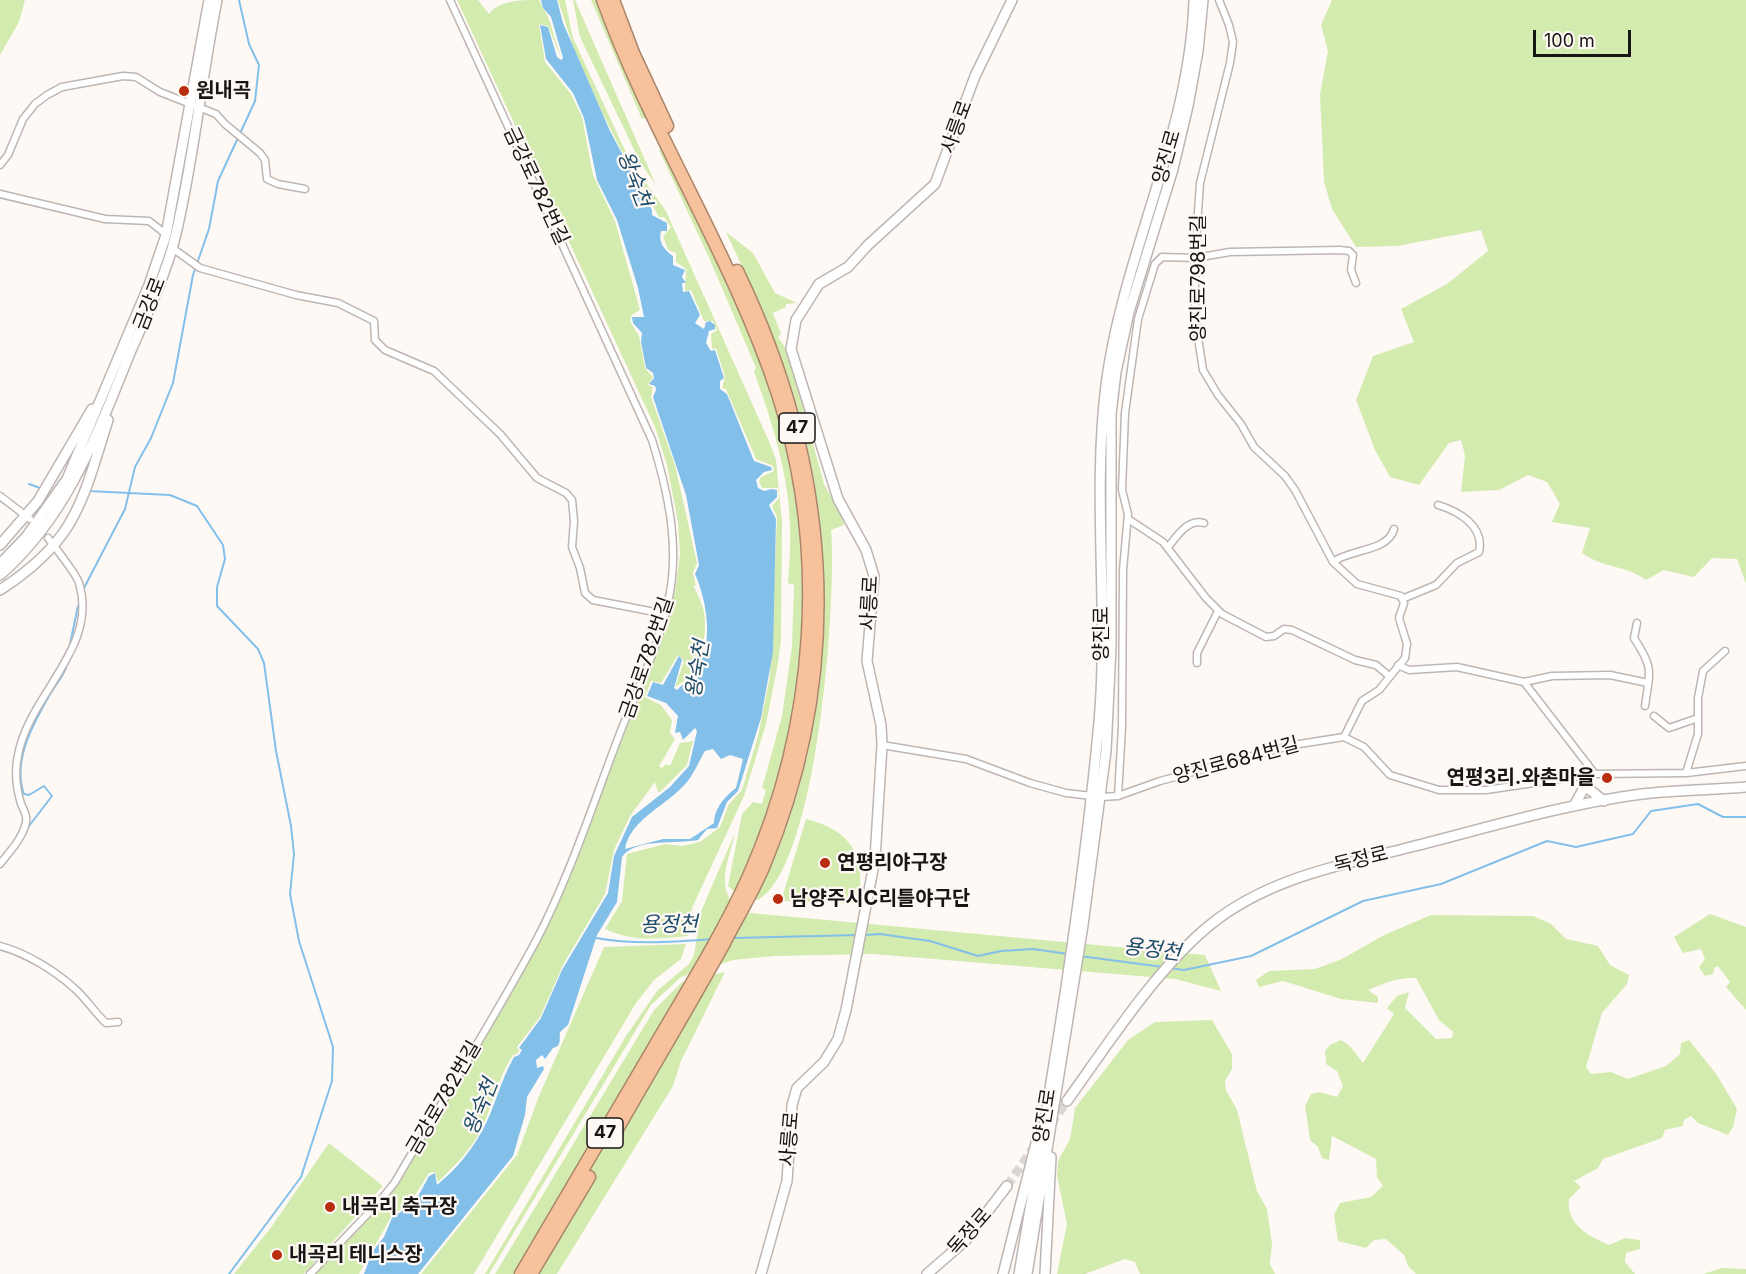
<!DOCTYPE html>
<html>
<head>
<meta charset="utf-8">
<style>
	body { margin:0 }
	#map { position:relative; width:1746px; height:1274px; overflow:hidden; background:#fff9f6; font-family:Inter,sans-serif }
	canvas { display:block }
	.scale { position:absolute; left:1533px; top:30px; width:98px; height:27px; box-sizing:border-box; border:3px solid #181614; border-top:0; padding-left:8px; font-size:18px; line-height:21px; white-space:nowrap; color:#181614; -webkit-text-stroke:4px #fff9f6; paint-order:stroke }
</style>
</head>
<body>
<div id="map">
<canvas width="1746" height="1274"></canvas>
<div class="scale">100 m</div>
</div>
<script>
const g = document.querySelector('canvas').getContext('2d');
g.lineJoin = 'round';
function fill(path, color) {
  g.fillStyle = color;
  g.fill(path, 'evenodd');
}
function strokePath(path, color, width, dash) {
  g.strokeStyle = color;
  g.lineWidth = width;
  g.lineCap = dash ? 'butt' : 'round';
  g.setLineDash(dash || []);
  g.stroke(path);
}
function drawText(font, color, halo, rows, align = 'center') {
  g.font = font + ' Inter,"Noto Sans KR",sans-serif';
  g.lineWidth = 4.5;
  g.setLineDash([]);
  g.textBaseline = 'middle';
  g.strokeStyle = halo;
  g.fillStyle = color;
  for (const [text, x, y, turn = 0] of rows) {
    g.save();
    g.translate(x, y);
    g.rotate((+turn || 0) * Math.PI / 180);
    g.textAlign = isNaN(turn) ? turn : align;
    if (halo) g.strokeText(text, 0, 0);
    g.fillText(text, 0, 0);
    g.restore();
  }
}
fill(new Path2D(`
	M 0,0 L 25,0 L 19,22 L 0,55 Z
	M 457,0 L 478,0 L 489,14 C 499,0 521,0 539,0 L 549,19 L 561,58 L 548,26 L 539,24 L 545,62 L 571,94 L 582,117 L 593,175 L 615,221 L 640,310 L 632,315 L 630,321 L 639,336 L 645,368 L 653,377 L 648,385 L 653,387 L 651,397 L 675,465 L 697,563 L 693,573 L 696,586 L 693,585 C 697,593 702,603 704,612 C 708,638 700,674 675,687 L 684,661 L 678,655 L 661,683 L 651,681 L 645,697 L 661,705 L 672,720 L 670,733 L 675,739 L 659,766 L 662,768 L 666,764 L 670,766 L 680,743 L 693,741 L 687,765 L 660,792 L 658,792 L 655,782 L 630,816 L 614,850 L 605,894 L 564,963 L 540,1017 L 517,1047 L 519,1051 L 517,1054 L 513,1055 C 498,1078 493,1103 482,1128 C 472,1149 454,1166 438,1182 L 435,1172 L 429,1173 L 412,1200 L 391,1217 L 359,1274 L 315,1274 L 396,1186 L 542,936 L 582,842 L 655,656 L 675,592 L 680,554 L 678,522 L 667,465 L 655,427 Z
	M 558,0 L 565,0 L 573,38 L 630,161 L 666,211 L 771,446 L 776,460 L 782,522 L 781,640 L 778,663 L 766,724 L 744,796 L 692,908 L 688,936 C 658,939 633,942 605,929 L 622,901 L 627,854 L 665,844 L 682,846 L 700,842 L 720,827 L 729,804 L 742,790 L 758,736 L 770,676 L 777,517 L 772,506 L 779,498 L 778,488 L 762,488 L 759,482 L 761,477 L 774,471 L 773,466 L 756,459 L 726,389 L 722,388 L 725,377 L 716,348 L 712,349 L 711,334 L 717,330 L 713,321 L 704,321 L 691,290 L 685,291 L 686,269 L 676,262 L 676,253 L 668,250 L 663,237 L 671,227 L 664,217 L 659,217 L 626,160 L 601,110 L 574,49 Z
	M 573,0 L 575,0 L 656,185 L 640,162 L 580,37 Z
	M 591,0 L 597,0 L 646,118 L 642,119 Z
	M 1332,0 L 1746,0 L 1746,584 L 1737,559 L 1712,558 L 1694,577 L 1664,570 L 1646,580 C 1626,565 1602,568 1582,553 L 1590,528 L 1552,522 L 1560,504 L 1547,482 L 1528,475 L 1499,490 L 1461,492 L 1465,456 L 1461,440 L 1449,443 L 1419,485 L 1390,477 L 1375,450 L 1356,400 L 1373,356 L 1414,342 L 1401,309 L 1447,284 L 1488,251 L 1481,230 L 1397,246 L 1356,247 L 1332,209 L 1324,182 L 1320,94 L 1328,51 L 1321,25 Z
	M 661,149 C 706,241 756,333 782,433 C 812,549 807,672 775,787 C 767,817 753,847 742,876 L 762,885 C 834,739 842,551 794,396 C 777,340 751,286 726,232 L 753,253 L 775,293 L 797,303 L 786,304 L 786,307 L 773,313 L 781,334 L 778,337 L 788,352 L 824,484 L 843,518 L 844,525 L 831,530 C 837,598 818,867 758,900 L 742,898 L 728,886 L 742,814 L 753,802 L 762,804 L 766,790 L 762,788 L 782,716 L 792,647 L 794,585 L 788,583 C 789,565 791,546 790,528 C 789,475 772,421 754,372 L 756,368 L 710,260 L 659,150 Z
	M 806,819 C 852,830 868,858 857,904 L 781,901 Z
	M 735,833 C 728,865 714,886 740,912 L 1205,955 L 1221,991 L 1175,979 L 873,954 L 775,956 L 733,960 L 681,977 L 651,1005 L 489,1274 L 485,1274 L 626,1036 L 657,991 L 689,964 L 694,955 L 701,911 Z
	M 1710,914 L 1746,927 L 1746,1010 L 1726,987 L 1730,982 L 1718,966 L 1714,968 L 1713,974 L 1705,976 L 1699,967 L 1705,959 L 1701,949 L 1683,953 L 1674,937 Z
	M 1431,915 L 1533,916 L 1551,924 L 1566,939 L 1598,946 L 1610,965 L 1629,975 L 1627,984 L 1602,1013 L 1586,1067 L 1591,1074 L 1611,1072 L 1628,1079 L 1666,1066 L 1680,1054 L 1681,1043 L 1689,1040 L 1717,1075 L 1737,1109 L 1733,1127 L 1728,1135 L 1698,1123 L 1691,1116 L 1684,1120 L 1683,1126 L 1665,1130 L 1662,1138 L 1603,1159 L 1598,1168 L 1574,1181 L 1581,1187 L 1569,1199 C 1566,1224 1588,1236 1609,1245 L 1625,1238 L 1640,1240 L 1640,1249 L 1626,1253 L 1625,1262 L 1635,1274 L 1416,1274 L 1408,1266 L 1404,1255 L 1386,1239 L 1374,1240 L 1366,1248 L 1338,1241 L 1334,1215 L 1340,1203 L 1371,1197 L 1383,1186 L 1377,1177 L 1376,1159 L 1332,1136 L 1329,1160 L 1322,1158 L 1318,1147 L 1310,1140 L 1305,1106 L 1311,1094 L 1319,1092 L 1337,1097 L 1343,1086 L 1337,1071 L 1326,1064 L 1325,1051 L 1330,1045 L 1341,1040 L 1350,1046 L 1363,1063 L 1394,1014 L 1387,1008 L 1397,996 L 1409,992 L 1405,1008 L 1436,1039 L 1452,1038 L 1453,1032 L 1439,1020 L 1416,978 C 1399,977 1384,983 1368,990 L 1378,997 L 1378,1003 L 1341,999 L 1283,981 L 1259,987 L 1256,980 L 1269,971 L 1315,969 L 1342,959 L 1384,935 Z
	M 686,944 L 681,959 L 654,980 L 636,1003 L 474,1274 L 421,1274 L 517,1155 L 539,1096 L 604,947 Z
	M 725,972 L 681,1061 L 673,1086 L 557,1274 L 495,1274 L 654,1010 L 682,982 Z
	M 1212,1020 L 1232,1054 L 1232,1069 L 1225,1081 L 1226,1090 L 1237,1110 L 1257,1191 L 1267,1209 L 1272,1243 L 1270,1264 L 1275,1274 L 1140,1274 L 1135,1262 L 1125,1259 L 1085,1274 L 1057,1274 L 1067,1224 L 1057,1176 L 1058,1161 L 1070,1139 L 1075,1108 L 1128,1040 L 1155,1022 Z
	M 329,1143 L 383,1186 L 304,1274 L 234,1274 L 272,1226 Z
	M 1722,1268 L 1746,1269 L 1746,1274 L 1703,1274 Z`), '#d3ebaf');
fill(new Path2D(`
	M 541,0 L 557,0 L 563,23 L 610,131 L 652,210 L 652,215 L 667,223 L 667,231 L 661,231 C 658,242 664,250 673,256 L 673,265 L 685,270 L 682,277 L 686,283 L 682,283 L 683,292 L 689,291 L 700,315 L 695,323 L 704,329 L 706,322 L 710,321 L 715,325 L 715,329 L 709,331 L 706,343 L 711,351 L 715,350 L 724,378 L 720,381 L 720,389 L 727,394 L 754,461 L 771,467 L 772,470 L 764,472 L 756,480 L 758,488 L 764,491 L 771,489 L 777,490 L 777,497 L 769,505 L 776,519 L 773,652 L 761,718 L 738,791 L 727,802 L 717,828 L 707,829 L 698,840 C 678,844 634,838 622,857 L 617,902 L 597,935 L 568,1025 L 560,1032 C 559,1040 562,1046 553,1048 L 545,1059 L 542,1055 L 536,1060 L 537,1068 L 543,1066 L 544,1069 L 527,1097 L 525,1115 L 513,1156 L 418,1274 L 364,1274 L 372,1252 L 384,1237 L 392,1218 L 415,1202 L 429,1176 L 435,1173 L 437,1185 C 456,1169 470,1153 482,1131 C 495,1108 500,1081 514,1057 L 519,1055 L 522,1050 L 519,1048 L 541,1018 L 562,970 L 608,893 L 614,856 L 632,817 L 670,787 L 689,766 L 697,731 L 695,728 L 683,740 L 680,732 L 675,733 L 678,716 L 666,703 L 647,696 L 653,682 L 663,685 L 679,656 L 682,660 L 674,688 L 677,690 C 684,683 692,677 697,669 C 714,644 707,601 695,574 L 699,565 L 686,495 L 653,397 L 656,390 L 655,386 L 649,384 L 654,378 L 653,373 L 646,368 L 641,342 L 642,333 L 633,323 L 632,317 L 644,317 L 638,288 L 617,220 L 597,180 L 584,118 L 573,93 L 546,59 L 540,25 L 548,27 L 557,57 L 561,60 L 563,58 L 551,17 L 543,8 ZM 713,749 L 721,759 L 730,755 L 743,759 L 736,788 C 725,796 714,809 714,823 L 690,839 L 663,839 L 625,849 C 630,819 668,805 687,782 C 695,772 699,761 705,751 Z`), '#82bfe9');
strokePath(new Path2D(`
	M 29,484 L 40,488
	M 88,491 L 170,495 L 197,506 L 223,545 L 225,559 L 217,587 L 217,606 L 258,649 L 264,663 L 276,751 L 291,826 L 294,854 L 290,894 L 299,941 L 333,1047 L 332,1081 L 301,1177 L 229,1274
	M 84,588 L 125,509 L 135,467 L 151,438 L 173,383 L 193,275 L 209,229 L 218,181 L 255,101 L 259,65 L 249,44 L 239,0
	M 69,649 L 78,606
	M 26,830 L 52,796 L 44,786 L 29,795 L 24,794 C 12,761 33,724 49,696 C 54,687 62,678 66,668
	M 865,935 L 880,934 L 930,941 L 978,956 L 1001,951 L 1033,949 L 1068,954
	M 596,938 C 635,945 672,942 712,939
	M 733,938 L 859,935
	M 1080,956 L 1163,967
	M 1169,968 L 1184,970 L 1251,956 L 1363,901 L 1441,884 L 1547,841 L 1576,847 L 1633,834 L 1651,811 L 1698,804 L 1723,817 L 1746,817`), '#82bfe9', 2);
strokePath(new Path2D(`
	M 1051,1124 L 1067,1101
	M 1007,1186 L 1034,1147`), '#dcd7d4', 9, [9, 4.5]);
const street = new Path2D(`
	M 1219,0 L 1229,25 L 1233,42 L 1230,63 L 1200,183 L 1195,255 L 1195,318 L 1203,370 L 1218,395 L 1241,424 L 1254,447 L 1285,476 L 1295,490 L 1333,562 L 1357,584 L 1401,596 L 1404,603 L 1399,618 L 1407,644 L 1405,658 L 1379,690 L 1362,701 L 1344,737
	M 0,165 L 8,155 L 23,119 L 35,104 L 47,95 L 62,87 L 123,76 L 136,77 L 160,92 L 216,114 L 225,124 L 260,153 L 265,160 L 267,179 L 278,184 L 305,189
	M 0,194 L 105,219 L 149,221 L 167,235
	M 174,246 L 175,250 L 200,268 L 296,295 L 338,303 L 374,321 L 375,340 L 385,350 L 434,371 L 500,434 L 537,478 L 566,493 L 572,500 L 574,521 L 572,547 L 580,568 L 585,593 L 593,600 L 665,614
	M 0,496 L 30,519
	M 1128,519 L 1163,542 L 1206,598 L 1222,614 L 1266,637 L 1274,636 L 1284,629 L 1292,630 L 1355,660 L 1376,665 L 1389,676
	M 1168,547 C 1177,536 1188,518 1204,523
	M 1333,562 C 1349,549 1388,552 1394,529
	M 1402,599 L 1436,585 L 1457,563 L 1479,552 C 1485,526 1458,511 1438,505
	M 1637,623 L 1634,638 C 1654,669 1650,670 1645,706
	M 1197,663 L 1197,653 L 1218,611
	M 1398,665 L 1409,670 L 1457,667 L 1524,682 L 1552,676 L 1610,675 L 1648,683
	M 1524,682 L 1595,774
	M 1654,716 L 1669,728 L 1698,718
	M 882,745 L 966,759 L 1030,783 L 1066,793 L 1101,797 L 1118,796 L 1160,781 L 1293,745 L 1344,737 L 1364,747 L 1390,775 L 1439,790 L 1486,790 L 1595,774 L 1686,773 L 1746,766
	M 1686,773 L 1698,734 L 1698,698 L 1703,671 L 1725,651
	M 1118,796 L 1122,727 L 1123,570 L 1128,514 L 1122,490 L 1125,413 L 1138,319 L 1155,264 L 1162,257 L 1195,258 L 1230,252 L 1340,250 L 1349,251 L 1353,255 L 1351,270 L 1356,283
	M 0,864 C 10,851 23,838 26,822 C 28,814 21,807 20,800 C 16,786 15,769 18,755 C 29,694 99,648 79,583 C 77,575 54,546 48,538
	M 0,946 C 26,953 54,970 74,988 C 86,998 94,1012 106,1023 L 118,1022
	M 310,1274 L 380,1201 L 395,1182 C 442,1101 493,1021 537,939 C 571,873 594,801 620,733 C 638,687 662,640 670,592 C 679,541 667,488 652,440 L 450,0`);
const secondary = new Path2D(`
	M 0,545 L 38,501 L 92,409
	M 0,564 L 26,537 L 67,479 L 149,285 L 166,235 L 209,0
	M 0,575 C 68,516 97,434 130,353 C 146,316 165,277 175,238 C 194,160 201,79 217,0
	M 0,590 C 77,540 82,502 108,420
	M 1574,806 L 1585,786 L 1604,801
	M 1067,1101 C 1108,1044 1156,969 1210,925 C 1268,878 1341,865 1411,847 C 1487,828 1564,804 1642,794 C 1676,790 1711,790 1746,787
	M 761,1274 L 787,1181 L 792,1105 L 797,1088 L 824,1062 L 838,1039 L 846,1010 L 875,859 L 882,745 L 881,725 L 867,661 L 874,576 L 866,550 L 838,499 L 791,349 L 796,320 L 819,284 L 848,267 L 868,245 L 935,184 L 975,76 L 1012,0
	M 927,1274 L 965,1241 L 1007,1186
	M 1003,1274 L 1038,1135
	M 1019,1274 C 1050,1091 1082,907 1099,722 C 1109,610 1092,496 1106,385 C 1123,253 1190,134 1194,0
	M 1027,1274 L 1083,925 L 1106,751 L 1111,647 L 1111,414 L 1116,372 L 1129,312 L 1173,169 L 1188,106 L 1198,51 L 1203,0
	M 1045,1274 L 1051,1157`);
const highway = new Path2D(`
	M 613,0 L 633,53 L 667,126
	M 616,1131 C 652,1068 689,1006 724,943 C 737,917 753,892 764,865 C 847,666 830,463 737,271
	M 521,1274 C 566,1198 611,1122 655,1046 C 687,991 723,934 749,876 C 816,725 829,552 778,394 C 733,257 652,135 603,0
	M 531,1274 L 589,1177`);
strokePath(street, '#bdb6b3', 9);
strokePath(secondary, '#bdb6b3', 12);
strokePath(highway, '#a9866c', 15);
strokePath(street, '#fff', 6);
strokePath(secondary, '#fff', 9);
strokePath(highway, '#f7c29b', 12);
for (const [x, y, r, color] of [
	[184,91,6,"#b82d0e"],
	[1607,778,6,"#b82d0e"],
	[825,863,6,"#b82d0e"],
	[778,899,6,"#b82d0e"],
	[330,1207,6,"#b82d0e"],
	[277,1255,6,"#b82d0e"]
]) {
  const dot = new Path2D();
  dot.arc(x, y, r, 0, 2 * Math.PI);
  g.fillStyle = color;
  g.fill(dot);
  strokePath(dot, '#fff9f6', 2);
}
for (const [x, y, w] of [
	[797,428,36],
	[605,1133,36]
]) {
  const box = new Path2D();
  box.roundRect(x - w / 2, y - 15, w, 30, 4.5);
  g.fillStyle = '#fff9f6';
  g.fill(box);
  strokePath(box, '#181614', 1.5);
}
drawText('bold 18px', '#181614', null, [
	["47",797,428],
	["47",605,1133]
]);
drawText('bold 20px', '#181614', '#fff9f6', [
	["원내곡",196,91],
	["연평3리.와촌마을",1595,778,"right"],
	["연평리야구장",837,863],
	["남양주시C리틀야구단",790,899],
	["내곡리 축구장",342,1207],
	["내곡리 테니스장",289,1255]
], 'left');
drawText('20px', '#181614', '#fff9f6', [
	["사릉로",957,127,-70],
	["양진로",1167,157,-74],
	["금강로782번길",536,186,65],
	["양진로798번길",1199,278,-90],
	["금강로",150,304,-69],
	["사릉로",870,603,-87],
	["양진로",1102,634,-90],
	["금강로782번길",647,658,-71],
	["양진로684번길",1236,761,-15],
	["독정로",1361,860,-14],
	["금강로782번길",444,1098,-60],
	["양진로",1045,1116,-81],
	["사릉로",790,1139,-85],
	["독정로",970,1232,-49]
]);
drawText('italic 21px', '#1d4c69', '#fff9f6', [
	["왕숙천",634,179,69],
	["왕숙천",698,669,-81],
	["용정천",669,925,-1],
	["용정천",1152,950,7],
	["왕숙천",481,1107,-68]
]);
</script>
</body>
</html>
